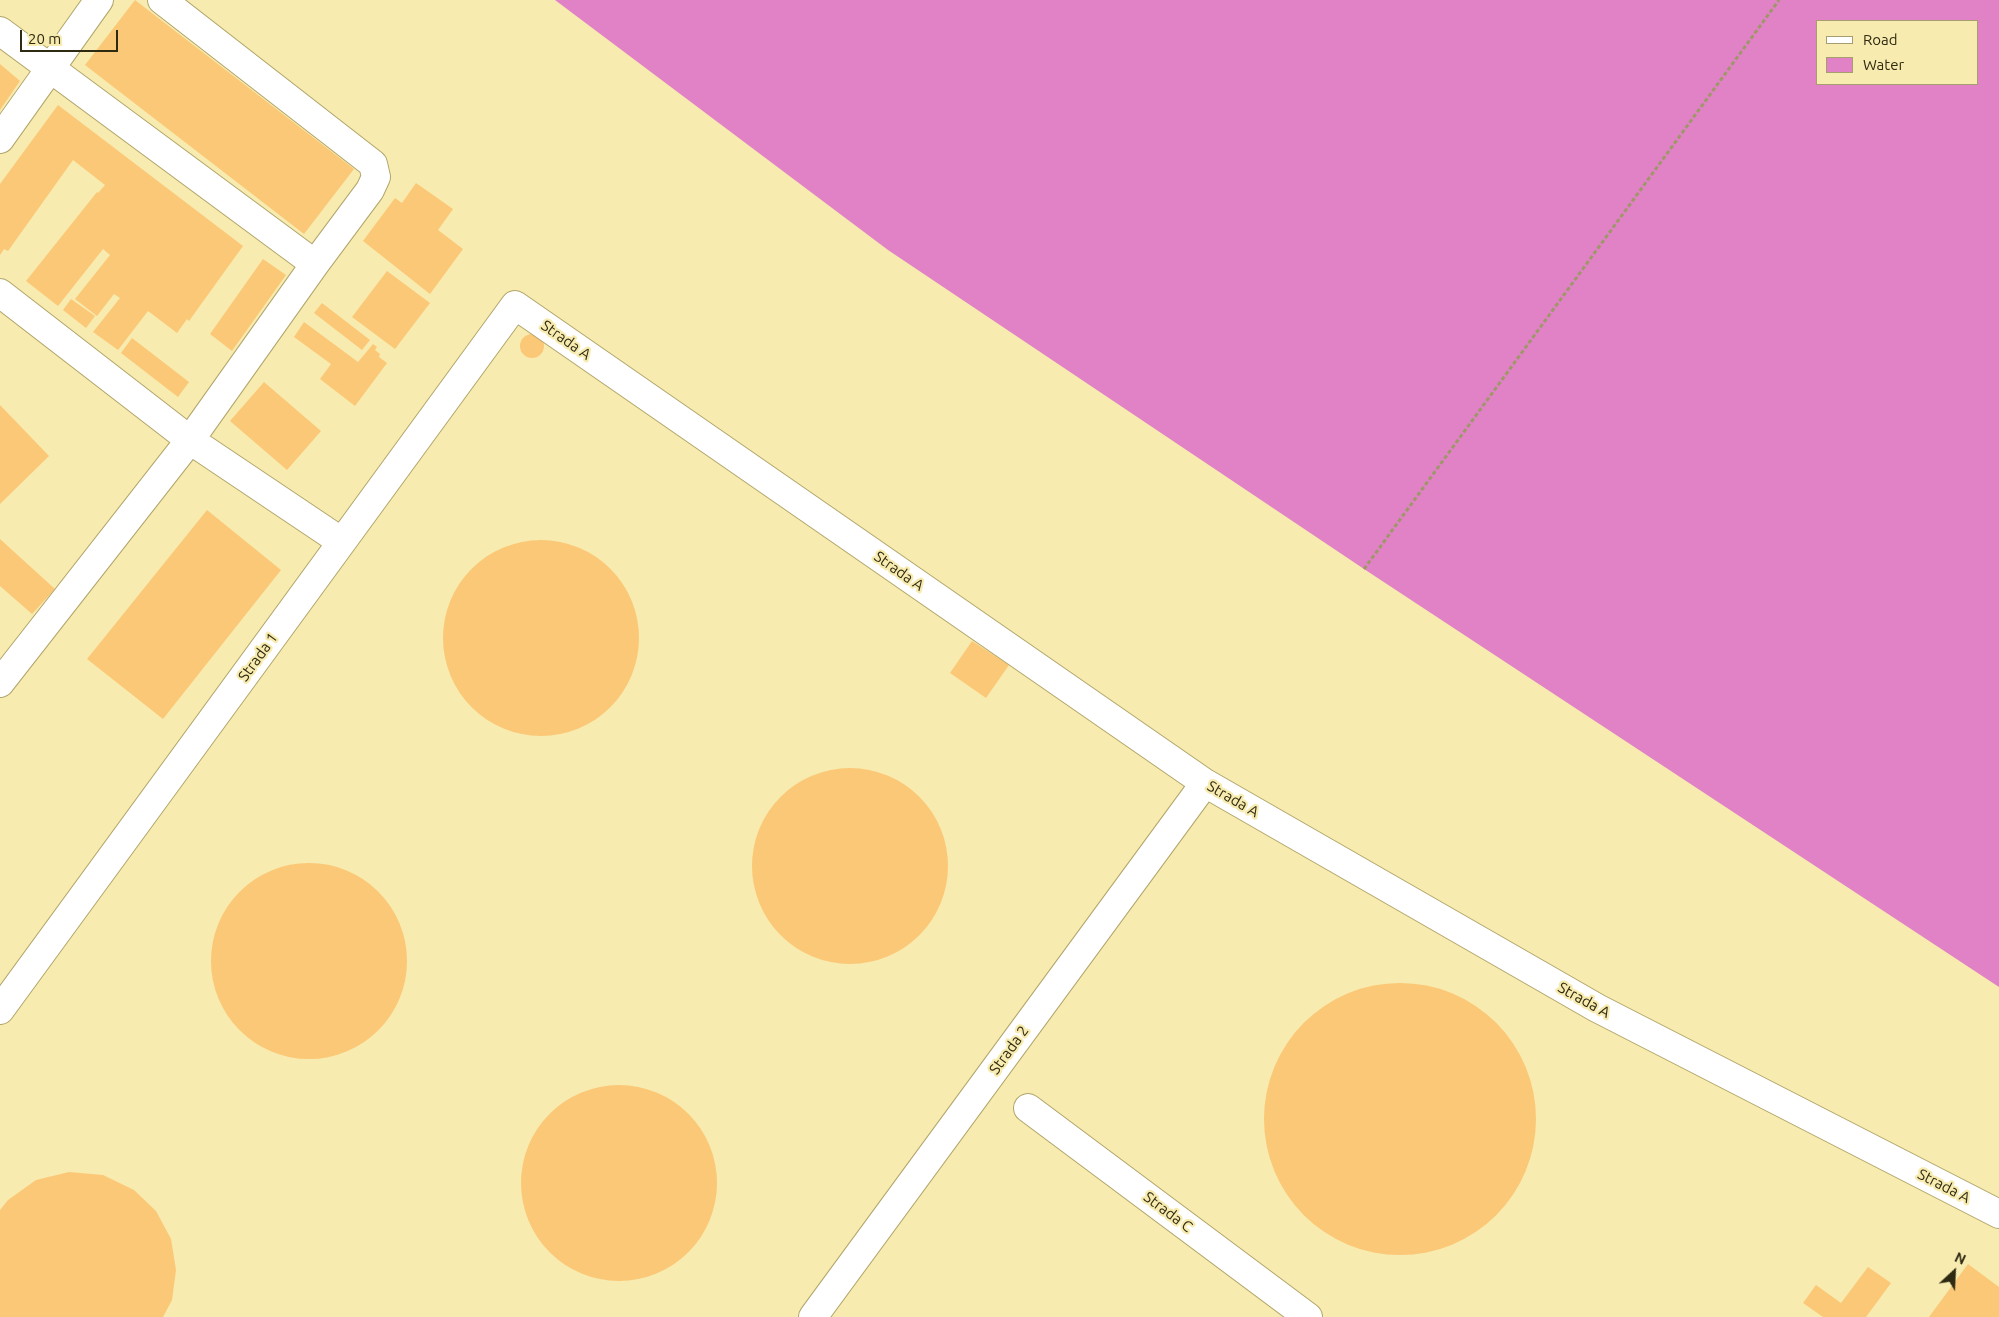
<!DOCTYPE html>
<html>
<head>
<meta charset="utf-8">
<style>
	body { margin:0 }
	#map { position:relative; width:1999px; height:1317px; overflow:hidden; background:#f7ebaf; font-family:Ubuntu,sans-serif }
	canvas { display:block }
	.legend { position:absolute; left:1816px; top:20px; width:162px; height:65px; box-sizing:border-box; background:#f7ebaf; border:1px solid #a79e70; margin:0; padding:6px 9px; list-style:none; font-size:15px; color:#2f2a12 }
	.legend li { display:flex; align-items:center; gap:10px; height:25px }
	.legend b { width:25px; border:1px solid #a79e70 }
	.north { position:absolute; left:1929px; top:1247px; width:50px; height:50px; -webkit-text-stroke:4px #f7ebaf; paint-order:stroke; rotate:25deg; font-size:14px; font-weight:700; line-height:20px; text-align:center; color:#2f2a12 }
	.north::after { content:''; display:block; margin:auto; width:18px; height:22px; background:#2f2a12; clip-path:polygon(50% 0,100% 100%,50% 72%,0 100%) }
	.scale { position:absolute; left:20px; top:30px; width:98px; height:22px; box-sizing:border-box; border:2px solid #2f2a12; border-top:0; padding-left:6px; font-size:15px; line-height:18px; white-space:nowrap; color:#2f2a12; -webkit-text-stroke:4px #f7ebaf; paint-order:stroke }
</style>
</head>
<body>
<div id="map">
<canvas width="1999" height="1317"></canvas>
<ul class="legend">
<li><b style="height:6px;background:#fff"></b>Road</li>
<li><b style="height:14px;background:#e182c6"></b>Water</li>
</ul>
<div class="north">N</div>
<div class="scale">20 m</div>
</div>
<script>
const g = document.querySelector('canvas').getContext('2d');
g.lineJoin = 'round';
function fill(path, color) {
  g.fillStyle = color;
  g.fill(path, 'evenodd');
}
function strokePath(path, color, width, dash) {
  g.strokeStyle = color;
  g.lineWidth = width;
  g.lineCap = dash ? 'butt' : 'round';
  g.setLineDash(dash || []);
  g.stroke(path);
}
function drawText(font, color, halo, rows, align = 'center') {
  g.font = font + ' Ubuntu,sans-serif';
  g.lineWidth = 4.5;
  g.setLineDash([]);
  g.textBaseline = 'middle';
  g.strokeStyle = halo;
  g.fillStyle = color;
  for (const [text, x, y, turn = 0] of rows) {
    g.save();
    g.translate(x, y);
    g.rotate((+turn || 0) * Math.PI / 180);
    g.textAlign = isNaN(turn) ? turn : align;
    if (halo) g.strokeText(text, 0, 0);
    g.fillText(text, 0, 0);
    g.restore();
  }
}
fill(new Path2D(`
	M 555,0 L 1999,0 L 1999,987 L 1364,569 L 888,250 ZM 1818,21 L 1978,21 L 1978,84 L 1818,84 Z`), '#e182c6');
fill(new Path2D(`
	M 135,0 L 354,169 L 304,234 L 85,65 Z
	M 0,64 L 20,81 L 0,110 Z
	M 58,105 L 243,246 L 189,321 L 187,319 L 177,333 L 148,311 L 118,350 L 93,332 L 120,298 L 114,294 L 97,316 L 75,299 L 110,255 L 103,249 L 58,306 L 26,281 L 97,192 L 98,193 L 105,185 L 73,160 L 8,251 L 4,249 L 0,255 L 0,184 Z
	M 416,183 L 453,209 L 438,230 L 463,249 L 430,294 L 363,241 L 395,198 L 402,203 Z
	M 263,259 L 286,275 L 232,351 L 210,334 Z
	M 387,271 L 430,303 L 395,349 L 352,317 Z
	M 71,299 L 95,316 L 86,328 L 63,310 Z
	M 322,303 L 370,340 L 362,350 L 314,313 Z
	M 304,322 L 358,362 L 373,344 L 377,347 L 375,350 L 380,354 L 379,357 L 387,363 L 355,406 L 320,379 L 331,364 L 294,337 Z
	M520 346a12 12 0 1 1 24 0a12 12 0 1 1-24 0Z
	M 132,338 L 189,382 L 178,397 L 121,353 Z
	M 264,382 L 321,431 L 287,470 L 230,421 Z
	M 0,405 L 49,456 L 0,504 Z
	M 207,510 L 281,570 L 163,719 L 87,659 Z
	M 0,539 L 55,589 L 32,614 L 0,586 Z
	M443 638a98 98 0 1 1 196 0a98 98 0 1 1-196 0Z
	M 972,641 L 1009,665 L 986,698 L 950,673 Z
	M752 866a98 98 0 1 1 196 0a98 98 0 1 1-196 0Z
	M211 961a98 98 0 1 1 196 0a98 98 0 1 1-196 0Z
	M1264 1119a136 136 0 1 1 272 0a136 136 0 1 1-272 0Z
	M521 1183a98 98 0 1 1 196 0a98 98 0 1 1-196 0Z
	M 69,1172 L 103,1175 L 134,1190 L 156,1211 L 171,1239 L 176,1270 L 172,1300 L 163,1317 L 0,1317 L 0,1210 L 8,1200 L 36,1180 Z
	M 1968,1264 L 1999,1287 L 1999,1317 L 1929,1317 Z
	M 1868,1267 L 1891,1283 L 1866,1317 L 1823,1317 L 1803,1303 L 1816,1285 L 1841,1303 Z`), '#fbc877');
const minor = new Path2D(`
	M 162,0 L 373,164 L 376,177 L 370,190 L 315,264
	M 0,31 L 315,264 L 190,440 L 0,683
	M 0,139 L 99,0
	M 0,293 L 190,440 L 342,542
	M 0,1010 L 515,305 L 1205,783 L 1597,1008 L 1999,1214
	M 1028,1108 L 1308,1317
	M 813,1317 L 1205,783`);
strokePath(minor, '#b1a56b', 30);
strokePath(new Path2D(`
	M 1364,569 L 1779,0`), '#9f966a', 3, [4, 2.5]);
strokePath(minor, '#fff', 28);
drawText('15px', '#2f2a12', '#f7ebaf', [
	["Strada A",566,340,35],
	["Strada A",899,571,35],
	["Strada 1",258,657,-54],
	["Strada A",1233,799,30],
	["Strada A",1584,1000,29],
	["Strada 2",1009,1050,-54],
	["Strada A",1944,1186,27],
	["Strada C",1168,1212,37]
]);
</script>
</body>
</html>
